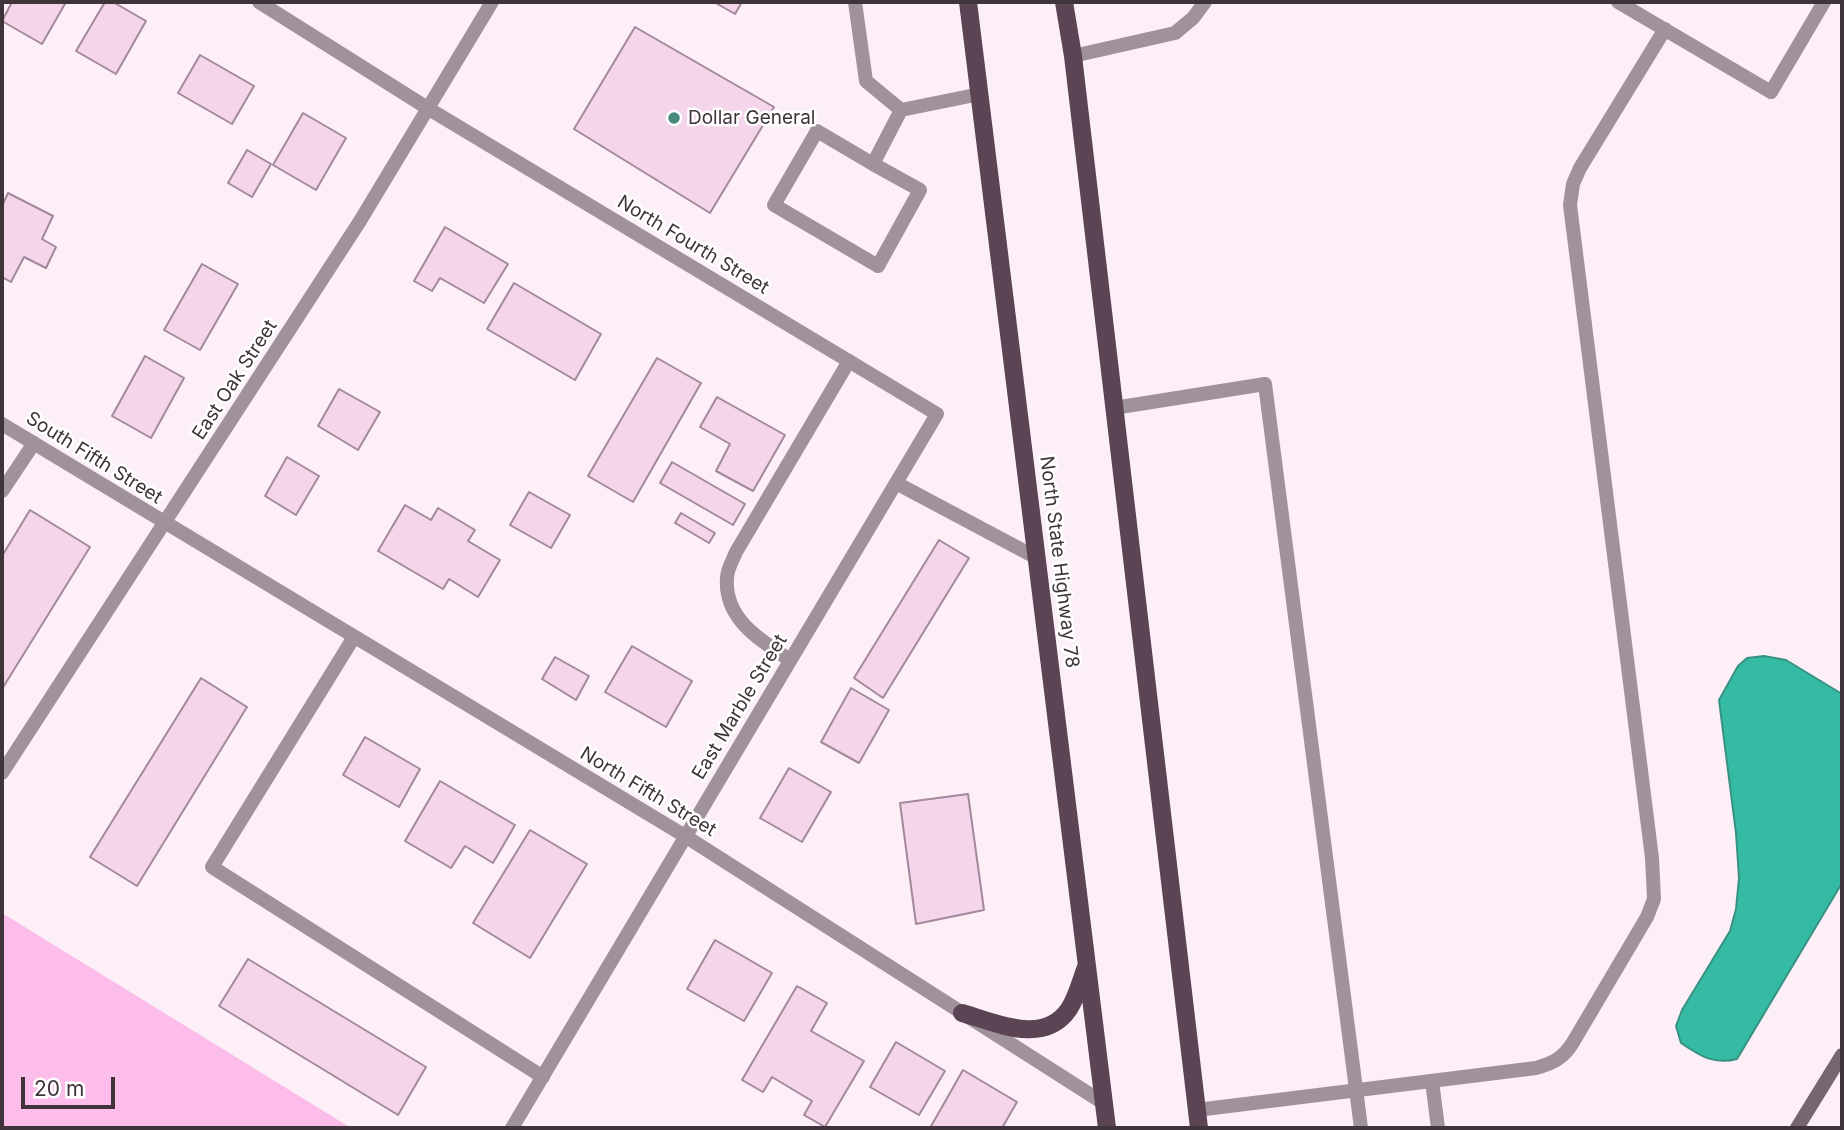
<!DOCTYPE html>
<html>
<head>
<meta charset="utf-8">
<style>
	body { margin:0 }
	#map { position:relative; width:1844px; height:1130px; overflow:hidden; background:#fceff8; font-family:Inter,sans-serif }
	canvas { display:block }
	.frame { position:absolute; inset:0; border:4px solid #3f333c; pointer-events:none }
	.scale { position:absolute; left:21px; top:1077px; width:94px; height:32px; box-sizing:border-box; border:4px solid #3f333c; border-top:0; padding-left:9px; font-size:21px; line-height:24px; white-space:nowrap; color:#3f333c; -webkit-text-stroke:5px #fff; paint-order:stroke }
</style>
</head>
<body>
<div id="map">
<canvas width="1844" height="1130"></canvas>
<div class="frame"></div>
<div class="scale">20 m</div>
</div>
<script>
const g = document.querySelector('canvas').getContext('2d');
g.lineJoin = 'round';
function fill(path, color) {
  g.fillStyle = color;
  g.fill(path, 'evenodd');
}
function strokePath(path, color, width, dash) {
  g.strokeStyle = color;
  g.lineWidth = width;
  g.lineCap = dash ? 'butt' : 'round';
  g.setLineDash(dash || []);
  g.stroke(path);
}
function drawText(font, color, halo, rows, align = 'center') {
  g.font = font + ' Inter,sans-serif';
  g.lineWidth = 5;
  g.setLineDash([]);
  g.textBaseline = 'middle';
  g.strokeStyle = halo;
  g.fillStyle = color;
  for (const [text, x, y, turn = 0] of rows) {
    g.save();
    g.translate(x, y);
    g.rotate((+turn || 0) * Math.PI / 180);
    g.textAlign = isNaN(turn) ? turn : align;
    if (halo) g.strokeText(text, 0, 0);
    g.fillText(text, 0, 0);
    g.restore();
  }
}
fill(new Path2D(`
	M 2,913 L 351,1128 L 2,1128 Z`), '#fcbdea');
const water = new Path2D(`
	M 1764,656 L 1786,660 L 1842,694 L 1842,883 L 1737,1059 C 1714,1065 1700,1056 1681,1043 L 1676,1026 L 1682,1010 L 1730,931 L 1736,909 L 1739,878 L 1736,833 L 1719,700 L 1738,666 L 1747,658 Z`);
fill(water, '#35bba3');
strokePath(water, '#389284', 2);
const building = new Path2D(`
	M 12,2 L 66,2 L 42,44 L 2,21 Z
	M 105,2 L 113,2 L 146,21 L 116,74 L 76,51 Z
	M 714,2 L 742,2 L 735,14 Z
	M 635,27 L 774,107 L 710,213 L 574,129 Z
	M 200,55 L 254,86 L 232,124 L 178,93 Z
	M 303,113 L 346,138 L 316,190 L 273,165 Z
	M 247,150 L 271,164 L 252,197 L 228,183 Z
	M 8,193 L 53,216 L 42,239 L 56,247 L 46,268 L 24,257 L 11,282 L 2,277 L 2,206 Z
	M 445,227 L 508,264 L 484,303 L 440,278 L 432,291 L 414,281 Z
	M 202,264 L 238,284 L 200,350 L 164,330 Z
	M 514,283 L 601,334 L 575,380 L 487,329 Z
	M 145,356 L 184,378 L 151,438 L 112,416 Z
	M 657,358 L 701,383 L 633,502 L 588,476 Z
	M 339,389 L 380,412 L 358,450 L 318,426 Z
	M 717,397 L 785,435 L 753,491 L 716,471 L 730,444 L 700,427 Z
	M 287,457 L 319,476 L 296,515 L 265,496 Z
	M 672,462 L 745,504 L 733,525 L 660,483 Z
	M 529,492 L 570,515 L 551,548 L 510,525 Z
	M 405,505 L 431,520 L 438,508 L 475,530 L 468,541 L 500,560 L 478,597 L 449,579 L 443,589 L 378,551 Z
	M 30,510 L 90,547 L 2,689 L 2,556 Z
	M 681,513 L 715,533 L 709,543 L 675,523 Z
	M 939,540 L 969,558 L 883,698 L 854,678 Z
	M 632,646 L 692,681 L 666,727 L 605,692 Z
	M 555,657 L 589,676 L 576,700 L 542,679 Z
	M 201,678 L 247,707 L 137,886 L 90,857 Z
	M 851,688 L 889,710 L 859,763 L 821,742 Z
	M 365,737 L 420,769 L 399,807 L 343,775 Z
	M 789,768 L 831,792 L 802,842 L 760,818 Z
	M 440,781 L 515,825 L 493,863 L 465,846 L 451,868 L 405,841 Z
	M 968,794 L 984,910 L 916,924 L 900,803 Z
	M 530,830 L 587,864 L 530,958 L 473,923 Z
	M 715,940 L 772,973 L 744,1021 L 687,989 Z
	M 248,959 L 426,1067 L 398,1115 L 219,1006 Z
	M 797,986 L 827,1003 L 811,1031 L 864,1061 L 825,1127 L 804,1115 L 812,1101 L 772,1077 L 763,1092 L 742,1080 Z
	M 896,1042 L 945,1071 L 919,1115 L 870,1087 Z
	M 963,1070 L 1017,1102 L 1002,1128 L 930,1128 Z`);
fill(building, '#f4d5ea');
strokePath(building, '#a4889c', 2);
strokePath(new Path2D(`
	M 855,2 L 866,81 L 901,110
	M 1618,2 L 1771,92
	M 901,110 L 980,94
	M 873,164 L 920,190 L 878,266 L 774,205 L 817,131 L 873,164 L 901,110
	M 1114,408 L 1265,384 L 1361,1128
	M 896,483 L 1037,558
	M 2,491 L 34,443
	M 354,637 L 212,867 L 543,1077
	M 790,660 C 760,640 724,619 727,578 C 727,569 733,560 736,552 L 849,361
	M 1432,1081 L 1438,1128
	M 1197,1110 L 1536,1068 C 1553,1063 1562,1059 1572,1044 L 1647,917 L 1654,899 L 1652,858 L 1570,205 L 1573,184 L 1580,168 L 1665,29`), '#a0929b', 14);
strokePath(new Path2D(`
	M 259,2 L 429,109 L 937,414 L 512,1128
	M 1073,56 L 1175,33 L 1193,18 L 1205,2
	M 1771,92 L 1824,2
	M 2,424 L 685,836 L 1105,1104
	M 2,773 L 360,221 L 492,2`), '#a0929b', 14);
strokePath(new Path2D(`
	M 1797,1128 L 1842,1055`), '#776572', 14);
strokePath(new Path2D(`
	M 968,2 L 1107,1128
	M 1064,2 L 1073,56 L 1199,1128
	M 962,1013 C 997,1023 1044,1046 1069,1009 C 1077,997 1081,980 1086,967`), '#5b4554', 18);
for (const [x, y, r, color] of [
	[674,118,7,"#46887b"]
]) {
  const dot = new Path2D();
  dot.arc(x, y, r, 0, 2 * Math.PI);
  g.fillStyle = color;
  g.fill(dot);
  strokePath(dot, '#fff', 2.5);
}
drawText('19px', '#3f333c', '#fff', [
	["Dollar General",688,118]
], 'left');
drawText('19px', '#3f333c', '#fff', [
	["North Fourth Street",693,245,31],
	["East Oak Street",235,380,-57],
	["South Fifth Street",94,458,32],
	["North State Highway 78",1059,562,83],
	["East Marble Street",740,707,-59],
	["North Fifth Street",648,792,31]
]);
</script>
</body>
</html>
